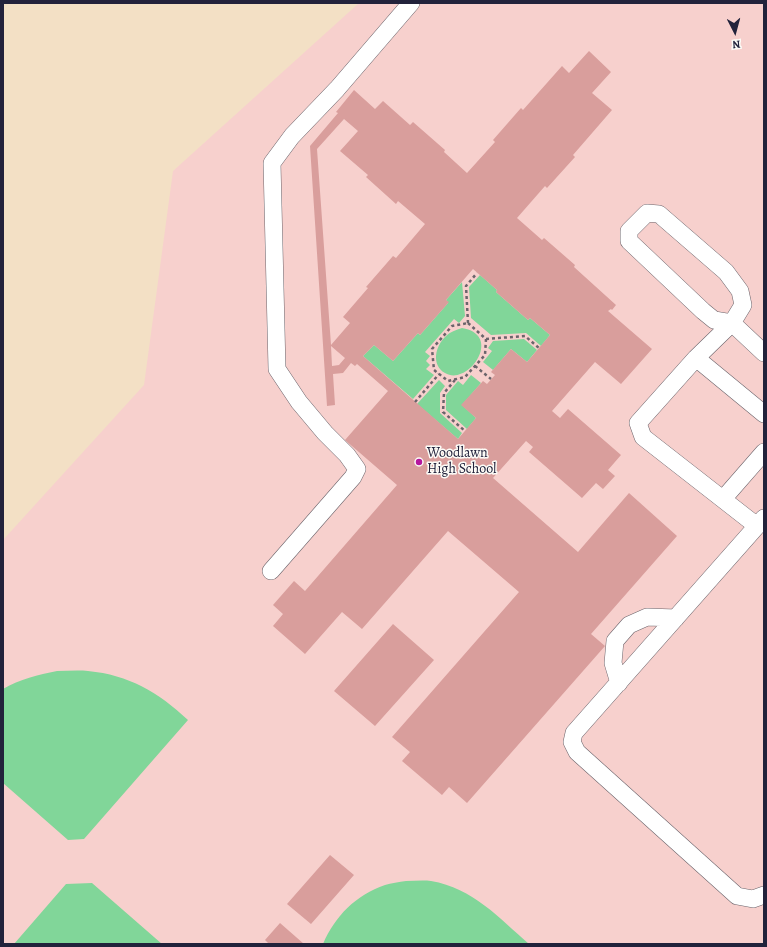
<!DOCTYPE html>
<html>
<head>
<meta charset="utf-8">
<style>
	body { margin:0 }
	#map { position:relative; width:767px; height:947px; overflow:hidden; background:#f3e0c5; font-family:Alegreya,serif }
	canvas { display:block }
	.frame { position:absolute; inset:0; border:4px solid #22223b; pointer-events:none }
	.north { position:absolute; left:715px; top:12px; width:40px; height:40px; -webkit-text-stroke:3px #fdfcf7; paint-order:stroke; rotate:174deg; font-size:11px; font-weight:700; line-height:16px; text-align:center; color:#22223b }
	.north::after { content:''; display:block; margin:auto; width:14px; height:18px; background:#22223b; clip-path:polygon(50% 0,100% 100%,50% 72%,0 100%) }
</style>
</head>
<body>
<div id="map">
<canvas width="767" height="947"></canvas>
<div class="frame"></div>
<div class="north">N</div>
</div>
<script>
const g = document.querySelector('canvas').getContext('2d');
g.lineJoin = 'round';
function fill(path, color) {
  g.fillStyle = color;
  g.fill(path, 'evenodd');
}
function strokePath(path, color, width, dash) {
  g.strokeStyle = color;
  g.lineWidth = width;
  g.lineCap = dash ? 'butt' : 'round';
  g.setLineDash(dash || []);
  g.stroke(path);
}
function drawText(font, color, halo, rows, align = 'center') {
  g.font = font + ' Alegreya,serif';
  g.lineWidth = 3;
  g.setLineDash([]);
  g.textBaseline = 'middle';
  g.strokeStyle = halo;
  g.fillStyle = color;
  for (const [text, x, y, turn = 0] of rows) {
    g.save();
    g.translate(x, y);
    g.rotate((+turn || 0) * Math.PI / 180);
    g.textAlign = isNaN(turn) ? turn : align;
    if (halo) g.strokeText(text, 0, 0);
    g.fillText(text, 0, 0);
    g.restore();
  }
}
fill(new Path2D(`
	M 359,3 L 764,3 L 764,944 L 3,944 L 3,540 L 144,385 L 173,171 Z`), '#f7d0cd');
fill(new Path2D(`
	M 480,275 L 497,290 L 496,292 L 528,320 L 530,318 L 550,335 L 541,346 L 526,333 L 491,335 L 471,318 L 469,287 Z
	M 462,282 L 465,316 L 459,323 L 454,319 L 425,352 L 430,356 L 426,361 L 430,365 L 426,369 L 434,375 L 413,399 L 363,356 L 374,345 L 393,361 L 418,333 L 420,335 L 448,303 L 446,300 Z
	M 462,328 C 504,335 468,387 445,373 C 431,365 435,346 446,336 C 450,332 456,330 462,328 Z
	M 524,339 L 537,350 L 527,362 L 511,349 L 493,370 L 483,362 L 492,351 L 488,348 L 493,341 Z
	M 471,375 L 481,383 L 462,405 L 476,418 L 467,429 L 446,410 L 446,395 L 458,381 L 463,385 Z
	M 439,380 L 445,386 L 440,393 L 440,413 L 462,433 L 458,439 L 417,404 Z
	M 57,671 C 67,671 78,670 88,671 C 129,675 158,692 188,720 L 84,839 L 68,840 L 3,783 L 3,689 C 20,679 38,675 57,671 Z
	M 406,881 C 414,881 423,880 431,881 C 473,888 499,918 529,944 L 323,944 C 335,916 356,895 385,885 C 391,883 399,882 406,881 Z
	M 92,883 L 162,944 L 14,944 L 66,884 Z`), '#81d699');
fill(new Path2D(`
	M 589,51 L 611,72 L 592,93 L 612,110 L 573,155 L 575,157 L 547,188 L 545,186 L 517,218 L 542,240 L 544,238 L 575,265 L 574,267 L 616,305 L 612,310 L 611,309 L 608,311 L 652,349 L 621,384 L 595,362 L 552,411 L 560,418 L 568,409 L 621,455 L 608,470 L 615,476 L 603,489 L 596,483 L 582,498 L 529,452 L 533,447 L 526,441 L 493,478 L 578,552 L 629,493 L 677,536 L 591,634 L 605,646 L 467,803 L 449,787 L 442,795 L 402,761 L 410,752 L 392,737 L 519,592 L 448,531 L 362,629 L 342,612 L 305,654 L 273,626 L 283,614 L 273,605 L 294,581 L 305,591 L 397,485 L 345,440 L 388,391 L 357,364 L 355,366 L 351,363 L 343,373 L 333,374 L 335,405 L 327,406 L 310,146 L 338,113 L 336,112 L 354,90 L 375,109 L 383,101 L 410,125 L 413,122 L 445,150 L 444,152 L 467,173 L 495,142 L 493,140 L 521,108 L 523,110 L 562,66 L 569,73 ZM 344,119 L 358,131 L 340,151 L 368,175 L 366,177 L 396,204 L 398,201 L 425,224 L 396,258 L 393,256 L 366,287 L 368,288 L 343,317 L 350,323 L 331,345 L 317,149 ZM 473,269 L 497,290 L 496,292 L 528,320 L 530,318 L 550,335 L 527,362 L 511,349 L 491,372 L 495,375 L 487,384 L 483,381 L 461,405 L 476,418 L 458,439 L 363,356 L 374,345 L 393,361 L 418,333 L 420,335 L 449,302 L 446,300 ZM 331,346 L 345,358 L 339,365 L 332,366 Z
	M 393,624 L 434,660 L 375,726 L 334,691 Z
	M 330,855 L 354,875 L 311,924 L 287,904 Z
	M 280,923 L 304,944 L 269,944 L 265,940 Z`), '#d99e9c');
const minor = new Path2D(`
	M 647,213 L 659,214 L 726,272 L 740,291 L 743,305 L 732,323 L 714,320 L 703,311 L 629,241 L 629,231 Z
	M 696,358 L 764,414
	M 723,499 L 764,452
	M 764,518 L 574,733 L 572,742 L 577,752 L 737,896 L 753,899 L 764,895
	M 757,526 L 643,437 L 638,423 L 696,358 L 732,323 L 764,353
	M 271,571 L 353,477 L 357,469 L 347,455 L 325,433 L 299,402 L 277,369 L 272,163 L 292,136 L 337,89 L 411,3
	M 619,683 L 613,663 L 615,641 L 629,625 L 647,617 L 676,618`);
strokePath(minor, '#6b646b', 18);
strokePath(new Path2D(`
	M 468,323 L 486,339 L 485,355 L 465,377 L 448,381 L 434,370 L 432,349 L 452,326 Z
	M 468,323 L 466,286 L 477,273
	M 486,339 L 525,336 L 539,348
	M 475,366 L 491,379
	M 455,380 L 444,393 L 443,412 L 465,431
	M 415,402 L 439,374`), '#6b646b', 2.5, [3, 3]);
strokePath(minor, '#fff', 17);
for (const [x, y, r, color] of [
	[419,462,4,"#b5179e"]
]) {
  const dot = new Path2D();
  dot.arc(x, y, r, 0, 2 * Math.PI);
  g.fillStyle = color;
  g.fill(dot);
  strokePath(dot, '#fdfcf7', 1.5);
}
drawText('14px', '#22223b', '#fdfcf7', [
	["Woodlawn",427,454],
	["High School",427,470]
], 'left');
</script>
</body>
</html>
